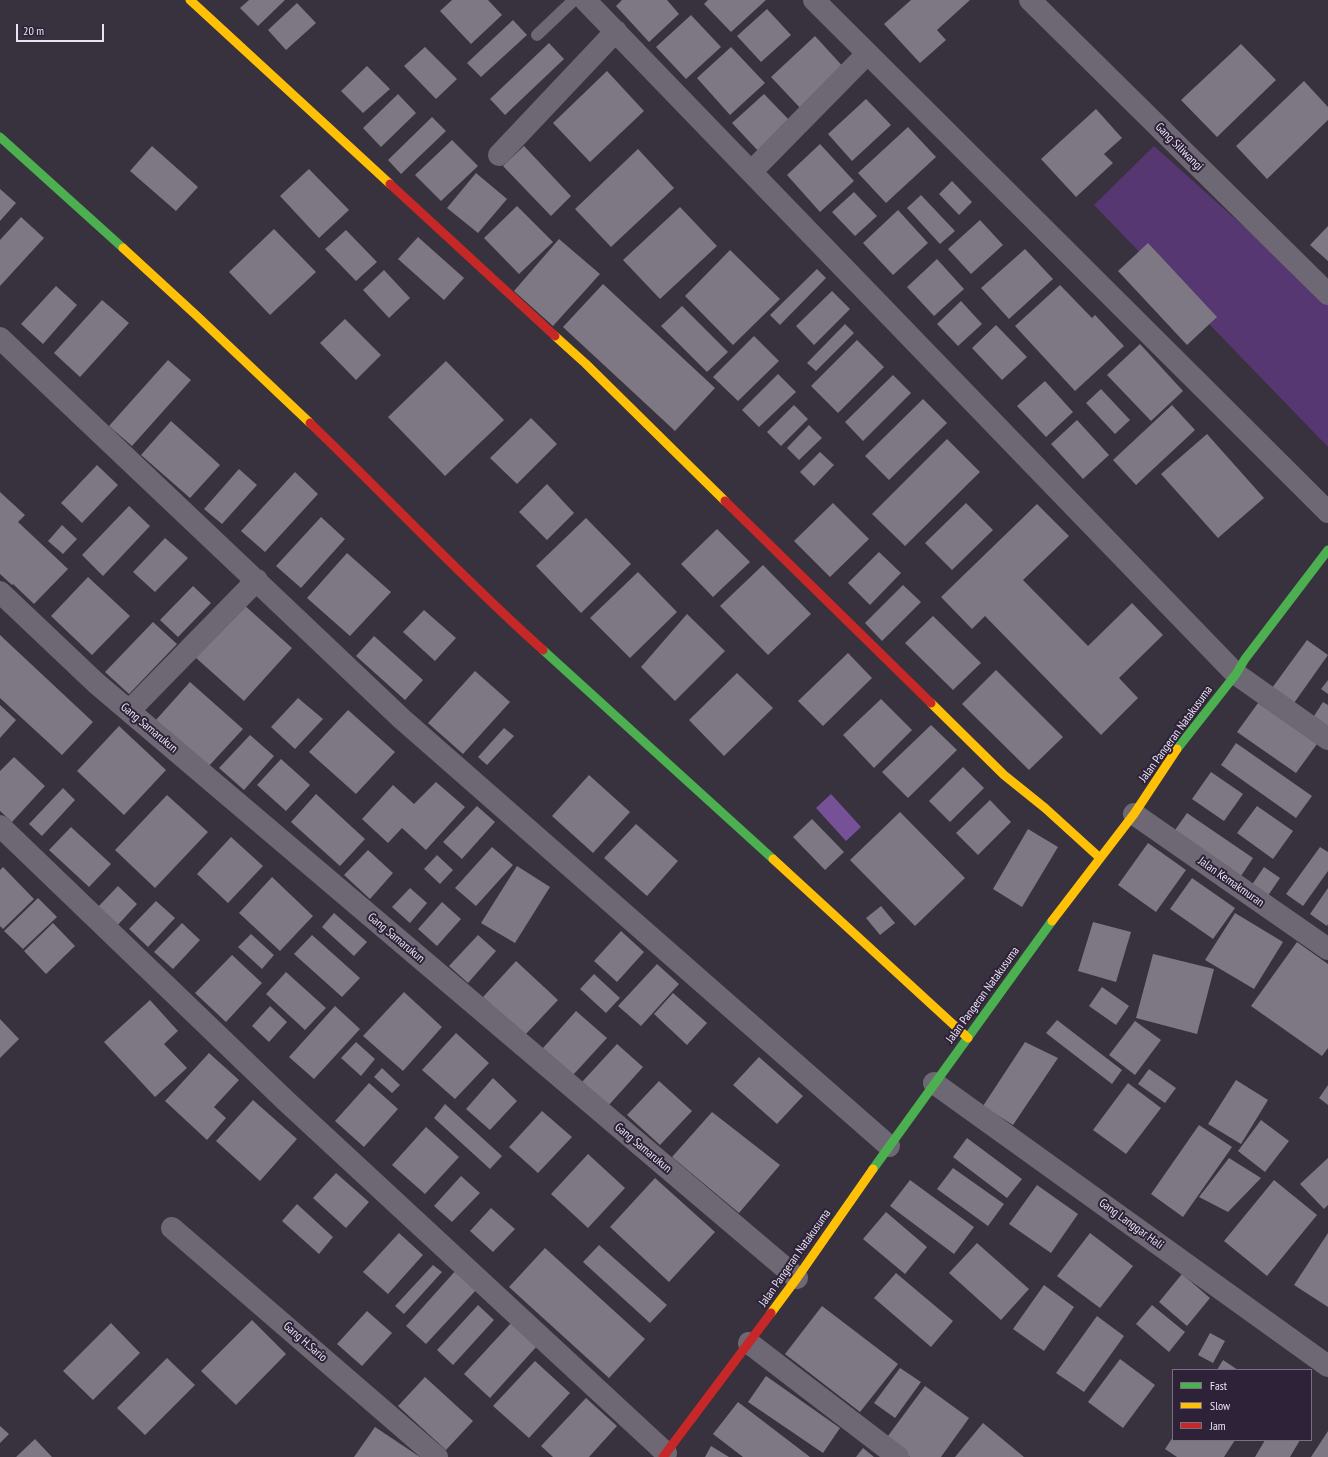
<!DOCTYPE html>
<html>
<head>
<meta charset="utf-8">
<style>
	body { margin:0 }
	#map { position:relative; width:1328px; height:1457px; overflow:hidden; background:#38313e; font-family:"PT Sans Narrow",sans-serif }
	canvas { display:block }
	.legend { position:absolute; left:1172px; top:1369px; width:140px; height:72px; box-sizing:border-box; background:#2d2238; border:1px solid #796f82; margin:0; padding:5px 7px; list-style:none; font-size:12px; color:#eae3f2 }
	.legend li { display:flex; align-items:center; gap:8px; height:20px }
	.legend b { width:20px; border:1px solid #796f82 }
	.scale { position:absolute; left:16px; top:24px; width:88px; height:18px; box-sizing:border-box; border:2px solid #eae3f2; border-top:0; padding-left:5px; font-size:12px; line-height:14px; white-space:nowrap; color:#eae3f2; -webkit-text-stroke:3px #2d2238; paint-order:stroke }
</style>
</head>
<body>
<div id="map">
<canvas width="1328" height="1457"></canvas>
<ul class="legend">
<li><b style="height:5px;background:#4caf50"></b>Fast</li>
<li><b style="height:5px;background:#ffc107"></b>Slow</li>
<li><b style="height:5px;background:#c62828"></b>Jam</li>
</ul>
<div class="scale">20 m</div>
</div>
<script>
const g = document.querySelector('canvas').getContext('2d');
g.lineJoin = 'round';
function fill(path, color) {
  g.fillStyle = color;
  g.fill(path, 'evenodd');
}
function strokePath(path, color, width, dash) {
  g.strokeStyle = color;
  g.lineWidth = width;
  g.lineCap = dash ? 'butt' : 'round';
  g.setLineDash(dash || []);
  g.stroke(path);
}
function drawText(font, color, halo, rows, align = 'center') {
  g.font = font + ' "PT Sans Narrow",sans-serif';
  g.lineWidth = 4;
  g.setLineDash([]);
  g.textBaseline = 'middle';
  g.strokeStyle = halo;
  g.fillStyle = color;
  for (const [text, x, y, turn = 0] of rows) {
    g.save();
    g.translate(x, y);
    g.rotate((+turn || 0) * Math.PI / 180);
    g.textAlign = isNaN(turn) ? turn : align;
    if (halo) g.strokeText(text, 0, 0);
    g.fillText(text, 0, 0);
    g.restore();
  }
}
fill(new Path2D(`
	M 1154,146 L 1328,302 L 1328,447 L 1094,205 Z`), '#563772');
fill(new Path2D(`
	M 831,794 L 861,827 L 846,841 L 816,808 Z`), '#775198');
fill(new Path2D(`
	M 249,0 L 285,0 L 258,26 L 240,8 Z
	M 452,0 L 488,0 L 502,15 L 471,44 L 440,11 Z
	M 622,0 L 667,0 L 679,14 L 649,42 L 616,6 Z
	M 708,0 L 766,0 L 731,32 L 704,4 Z
	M 911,0 L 970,0 L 937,30 L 946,40 L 920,63 L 884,24 Z
	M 297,3 L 316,23 L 286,50 L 268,30 Z
	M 767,9 L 791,35 L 761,62 L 737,36 Z
	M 691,15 L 721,47 L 686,79 L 656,47 Z
	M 513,20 L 527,35 L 481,77 L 467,63 Z
	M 815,36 L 847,71 L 803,111 L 771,77 Z
	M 549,43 L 564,59 L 505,115 L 490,99 Z
	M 1241,44 L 1276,80 L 1217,137 L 1181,100 Z
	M 425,47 L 457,79 L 436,99 L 404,66 Z
	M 731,47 L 765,83 L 730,115 L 697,78 Z
	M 367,66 L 390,89 L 363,113 L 341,91 Z
	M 607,71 L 644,111 L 590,162 L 553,123 Z
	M 1304,81 L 1328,107 L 1328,120 L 1267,179 L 1236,146 Z
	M 398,94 L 416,113 L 381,147 L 363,128 Z
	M 764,94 L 793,124 L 761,154 L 732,123 Z
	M 866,99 L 891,125 L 852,161 L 828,134 Z
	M 1096,109 L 1122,138 L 1104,154 L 1113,163 L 1076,197 L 1041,159 Z
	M 432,117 L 446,131 L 401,174 L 388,160 Z
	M 908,127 L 936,157 L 886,203 L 858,173 Z
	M 452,140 L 478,166 L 441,201 L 415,175 Z
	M 820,144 L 854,181 L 820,212 L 787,175 Z
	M 152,146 L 198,187 L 176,211 L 130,171 Z
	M 524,146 L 571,196 L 551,216 L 503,166 Z
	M 638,149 L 674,188 L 611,247 L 575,209 Z
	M 309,169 L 349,210 L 319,238 L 280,196 Z
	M 476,173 L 507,199 L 478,233 L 447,208 Z
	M 952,181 L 972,202 L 959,215 L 939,194 Z
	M 0,189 L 16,203 L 0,221 Z
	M 854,192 L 877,216 L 855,236 L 832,212 Z
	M 921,195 L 955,231 L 940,244 L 907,208 Z
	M 517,206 L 553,242 L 519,274 L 484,238 Z
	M 680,207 L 717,246 L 660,299 L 623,260 Z
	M 898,210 L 928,243 L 893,275 L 863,243 Z
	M 21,217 L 44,238 L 0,286 L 0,240 Z
	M 980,220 L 1003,245 L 971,274 L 948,249 Z
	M 1328,226 L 1328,261 L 1310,245 Z
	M 274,229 L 316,272 L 270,315 L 229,272 Z
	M 346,230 L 377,262 L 356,281 L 325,249 Z
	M 418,237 L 464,278 L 444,300 L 398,259 Z
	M 559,239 L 600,274 L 553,326 L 514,291 Z
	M 1148,243 L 1217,317 L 1187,345 L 1118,271 Z
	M 1025,249 L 1053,279 L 1009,319 L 981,288 Z
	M 730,250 L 780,299 L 733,345 L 685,296 Z
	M 937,259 L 964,289 L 934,316 L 907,287 Z
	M 817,269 L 826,278 L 780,325 L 770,315 Z
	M 384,270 L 410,298 L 389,318 L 363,290 Z
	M 603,284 L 715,388 L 675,431 L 563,327 Z
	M 1060,285 L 1092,318 L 1095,315 L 1124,346 L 1075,391 L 1015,326 Z
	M 56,286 L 77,305 L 43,344 L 21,324 Z
	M 832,291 L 850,309 L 814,345 L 796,326 Z
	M 102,300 L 129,323 L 80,377 L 54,353 Z
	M 961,301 L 982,324 L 958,346 L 937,324 Z
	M 682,306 L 728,352 L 707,372 L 661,326 Z
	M 345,319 L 381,355 L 356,380 L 320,343 Z
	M 845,324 L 854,333 L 816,371 L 807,363 Z
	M 996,325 L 1027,357 L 1002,380 L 972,348 Z
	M 754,336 L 779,361 L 738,401 L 713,377 Z
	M 857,340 L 884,367 L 838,413 L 811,386 Z
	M 1140,344 L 1183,391 L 1151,421 L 1107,375 Z
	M 168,360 L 191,380 L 132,446 L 109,426 Z
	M 446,361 L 504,420 L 445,476 L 388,417 Z
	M 778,374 L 796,392 L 759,427 L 742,410 Z
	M 893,375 L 911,393 L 863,441 L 845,422 Z
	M 1045,381 L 1073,412 L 1046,437 L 1017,406 Z
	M 1101,389 L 1130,420 L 1115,434 L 1086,403 Z
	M 923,399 L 947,423 L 889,480 L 865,456 Z
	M 794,405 L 808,419 L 781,446 L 767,432 Z
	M 1172,405 L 1195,430 L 1136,485 L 1113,460 Z
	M 531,418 L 557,444 L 517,484 L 490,458 Z
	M 1077,420 L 1109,455 L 1083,479 L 1051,444 Z
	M 171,421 L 220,465 L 190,498 L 141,455 Z
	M 809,425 L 822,438 L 799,460 L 787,448 Z
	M 1207,434 L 1264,498 L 1218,538 L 1161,474 Z
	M 947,439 L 980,472 L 905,546 L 872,514 Z
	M 820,452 L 834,465 L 814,486 L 800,472 Z
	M 97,465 L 118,485 L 82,523 L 61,503 Z
	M 239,469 L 257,485 L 222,524 L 204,509 Z
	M 295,472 L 318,494 L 265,552 L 241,531 Z
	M 547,484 L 574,513 L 547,540 L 519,512 Z
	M 0,492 L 25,515 L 18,522 L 68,569 L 34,604 L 13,584 L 12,585 L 0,574 Z
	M 833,503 L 869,539 L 830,577 L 794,541 Z
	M 966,503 L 993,530 L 952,570 L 925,543 Z
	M 1037,504 L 1069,536 L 1023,580 L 1088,646 L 1132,603 L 1163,635 L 1119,678 L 1138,698 L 1101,735 L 985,616 L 972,629 L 941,597 Z
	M 129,506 L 150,526 L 103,576 L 82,555 Z
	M 321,517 L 345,539 L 301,588 L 276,566 Z
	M 586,518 L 631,564 L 581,613 L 536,566 Z
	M 62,525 L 77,539 L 63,554 L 48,541 Z
	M 717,529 L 750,562 L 713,597 L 681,564 Z
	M 165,538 L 188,558 L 155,592 L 133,572 Z
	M 879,552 L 901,573 L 870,605 L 848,583 Z
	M 347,553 L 391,592 L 350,636 L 307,598 Z
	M 763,565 L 811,614 L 768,655 L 720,606 Z
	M 638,572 L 677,612 L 630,658 L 590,618 Z
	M 88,577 L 130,616 L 92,655 L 51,616 Z
	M 903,585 L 921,602 L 882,641 L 865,623 Z
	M 193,586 L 211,603 L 178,637 L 160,620 Z
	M 243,604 L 292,648 L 244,701 L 195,657 Z
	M 424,610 L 456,638 L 435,661 L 403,632 Z
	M 687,614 L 725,651 L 675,701 L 641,667 Z
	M 933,616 L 981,663 L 953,690 L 905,643 Z
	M 153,622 L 177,644 L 129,694 L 105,672 Z
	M 0,635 L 93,722 L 62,755 L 0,698 Z
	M 374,636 L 423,680 L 405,700 L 356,656 Z
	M 1307,640 L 1328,655 L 1294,703 L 1272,688 Z
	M 848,653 L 872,678 L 823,726 L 798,701 Z
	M 996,670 L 1063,737 L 1029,770 L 962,704 Z
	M 475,671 L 510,702 L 463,754 L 428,723 Z
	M 737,673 L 773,708 L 724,756 L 689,720 Z
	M 1328,680 L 1328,694 L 1321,689 Z
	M 190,682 L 243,729 L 207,768 L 155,721 Z
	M 298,698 L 323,719 L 295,749 L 271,727 Z
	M 881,699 L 912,730 L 874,768 L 843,735 Z
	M 1323,702 L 1328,705 L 1328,726 L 1314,716 Z
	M 1258,703 L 1317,744 L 1296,773 L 1237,732 Z
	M 0,705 L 16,720 L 0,738 Z
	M 348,710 L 395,752 L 356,794 L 309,752 Z
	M 931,725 L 957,750 L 908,798 L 882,772 Z
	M 119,726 L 166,770 L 124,815 L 77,771 Z
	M 504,728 L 514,736 L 487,765 L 478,757 Z
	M 250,735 L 274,756 L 244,790 L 219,768 Z
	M 1236,743 L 1312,796 L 1296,818 L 1221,765 Z
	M 14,757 L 45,786 L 12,822 L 0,811 L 0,771 Z
	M 281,759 L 310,785 L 286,811 L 257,785 Z
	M 963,767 L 984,788 L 950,822 L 929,801 Z
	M 1211,772 L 1243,794 L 1224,821 L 1192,799 Z
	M 589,775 L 630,812 L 593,853 L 552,816 Z
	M 436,782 L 465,807 L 426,850 L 402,828 L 388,843 L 362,819 L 393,785 L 414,804 Z
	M 63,788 L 75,800 L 42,836 L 29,824 Z
	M 316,794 L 365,839 L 340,866 L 291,822 Z
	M 167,795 L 208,832 L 155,888 L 115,850 Z
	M 990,800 L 1011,822 L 978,855 L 956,833 Z
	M 477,806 L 495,822 L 462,859 L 443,842 Z
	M 1257,806 L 1293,831 L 1273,859 L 1237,833 Z
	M 900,812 L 965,878 L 915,926 L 850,860 Z
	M 1187,813 L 1253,858 L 1241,876 L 1175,830 Z
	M 812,819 L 844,852 L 825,870 L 793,837 Z
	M 636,824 L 678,861 L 647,896 L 604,858 Z
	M 71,827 L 111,864 L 89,887 L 49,850 Z
	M 1028,829 L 1058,847 L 1022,907 L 993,889 Z
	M 231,837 L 263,866 L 228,903 L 197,874 Z
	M 1148,843 L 1186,870 L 1156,912 L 1118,885 Z
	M 492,847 L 513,865 L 476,906 L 455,888 Z
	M 1320,847 L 1328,852 L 1328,871 L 1303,906 L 1286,894 Z
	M 368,850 L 393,873 L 370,899 L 344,875 Z
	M 437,855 L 453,870 L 440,884 L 424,869 Z
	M 517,866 L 550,887 L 515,943 L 481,923 Z
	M 3,867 L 34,899 L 3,929 L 0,926 L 0,870 Z
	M 1264,867 L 1280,878 L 1265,900 L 1249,889 Z
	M 272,877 L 313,916 L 280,951 L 239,913 Z
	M 1192,878 L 1235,908 L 1213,939 L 1170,909 Z
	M 118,886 L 137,904 L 116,927 L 96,909 Z
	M 410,888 L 427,903 L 410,923 L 392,907 Z
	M 1328,888 L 1328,924 L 1327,926 L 1310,914 Z
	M 38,898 L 57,917 L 23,949 L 4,931 Z
	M 156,901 L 175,918 L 148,947 L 129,929 Z
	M 442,902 L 461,919 L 437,946 L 418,929 Z
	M 881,906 L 895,923 L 880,935 L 866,918 Z
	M 334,913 L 367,942 L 354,956 L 322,927 Z
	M 1235,913 L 1283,942 L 1254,989 L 1205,960 Z
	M 1093,922 L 1131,932 L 1116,982 L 1078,971 Z
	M 53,923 L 75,946 L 46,974 L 24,951 Z
	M 182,923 L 200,940 L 173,969 L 154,952 Z
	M 621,931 L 644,952 L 617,982 L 594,961 Z
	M 251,934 L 274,955 L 262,969 L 238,947 Z
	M 312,935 L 360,978 L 342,997 L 294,954 Z
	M 478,935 L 496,951 L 468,983 L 449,966 Z
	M 1297,942 L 1328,964 L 1328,1048 L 1322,1056 L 1251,1006 Z
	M 1153,954 L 1214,969 L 1197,1034 L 1136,1018 Z
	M 232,955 L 262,983 L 226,1022 L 195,993 Z
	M 516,961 L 558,1000 L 525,1035 L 483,997 Z
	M 657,964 L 679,984 L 641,1026 L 618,1006 Z
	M 286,972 L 326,1008 L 305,1030 L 266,994 Z
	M 594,974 L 620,998 L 606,1013 L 580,989 Z
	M 1102,987 L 1129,1006 L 1116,1025 L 1089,1006 Z
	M 404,992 L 442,1027 L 403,1071 L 363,1036 Z
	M 673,993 L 707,1023 L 687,1045 L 654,1014 Z
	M 150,1000 L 178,1031 L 164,1044 L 187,1068 L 155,1097 L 104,1042 Z
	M 270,1006 L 287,1022 L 269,1042 L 252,1026 Z
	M 335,1006 L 360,1029 L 314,1079 L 289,1057 Z
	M 576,1011 L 607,1038 L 573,1075 L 543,1048 Z
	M 0,1019 L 19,1039 L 0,1058 Z
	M 1057,1020 L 1122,1070 L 1112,1084 L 1046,1033 Z
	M 1135,1021 L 1161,1040 L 1135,1075 L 1109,1055 Z
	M 456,1033 L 489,1063 L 455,1099 L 422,1070 Z
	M 356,1042 L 375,1059 L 361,1076 L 341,1058 Z
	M 1025,1042 L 1058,1058 L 1013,1125 L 983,1106 Z
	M 617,1044 L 643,1067 L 608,1106 L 582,1082 Z
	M 209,1053 L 239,1080 L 214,1107 L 226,1118 L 207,1140 L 165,1101 Z
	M 759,1057 L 803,1096 L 777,1124 L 733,1085 Z
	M 382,1068 L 400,1085 L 392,1093 L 374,1077 Z
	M 1149,1069 L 1176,1088 L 1165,1103 L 1138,1084 Z
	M 493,1078 L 517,1101 L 490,1130 L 466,1109 Z
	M 1236,1080 L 1268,1100 L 1241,1144 L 1208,1124 Z
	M 659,1081 L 692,1111 L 660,1145 L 627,1115 Z
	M 369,1083 L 398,1109 L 364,1147 L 335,1121 Z
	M 1128,1083 L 1161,1108 L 1126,1154 L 1093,1130 Z
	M 1328,1085 L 1328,1105 L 1319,1098 Z
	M 253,1100 L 297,1139 L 260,1181 L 216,1141 Z
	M 445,1104 L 502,1156 L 490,1169 L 434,1118 Z
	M 542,1111 L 572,1137 L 538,1173 L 509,1147 Z
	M 712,1112 L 780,1165 L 739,1213 L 672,1157 Z
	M 1261,1120 L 1289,1141 L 1265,1172 L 1238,1151 Z
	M 1199,1125 L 1232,1147 L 1183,1217 L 1151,1194 Z
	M 426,1127 L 459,1157 L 425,1194 L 392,1165 Z
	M 967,1138 L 1022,1179 L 1007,1198 L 953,1157 Z
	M 588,1154 L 625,1188 L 588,1228 L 551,1194 Z
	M 1229,1158 L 1261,1178 L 1228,1212 L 1199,1197 Z
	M 1328,1158 L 1328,1205 L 1324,1209 L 1300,1184 Z
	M 953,1168 L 1004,1204 L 988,1226 L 937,1189 Z
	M 336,1173 L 369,1202 L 346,1228 L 313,1198 Z
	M 461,1176 L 480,1193 L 452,1222 L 434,1206 Z
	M 655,1178 L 715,1232 L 669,1282 L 610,1227 Z
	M 910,1180 L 974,1227 L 954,1254 L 890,1206 Z
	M 1274,1180 L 1317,1215 L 1267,1276 L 1224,1241 Z
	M 1037,1185 L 1078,1214 L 1051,1253 L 1009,1224 Z
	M 297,1204 L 333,1237 L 319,1254 L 282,1221 Z
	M 491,1208 L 515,1229 L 493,1252 L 470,1231 Z
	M 886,1212 L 927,1247 L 905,1274 L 863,1239 Z
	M 399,1233 L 423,1255 L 388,1294 L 363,1272 Z
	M 1090,1233 L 1133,1266 L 1100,1308 L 1057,1276 Z
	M 1328,1233 L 1328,1307 L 1294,1285 Z
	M 977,1243 L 1029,1289 L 1001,1320 L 949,1273 Z
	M 599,1245 L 667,1305 L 650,1323 L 583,1262 Z
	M 545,1248 L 645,1339 L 609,1378 L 509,1287 Z
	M 433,1265 L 442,1272 L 404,1314 L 395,1306 Z
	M 457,1269 L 478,1288 L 426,1344 L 406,1326 Z
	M 896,1273 L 953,1321 L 931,1347 L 874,1298 Z
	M 1182,1274 L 1210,1298 L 1187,1326 L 1159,1302 Z
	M 1044,1285 L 1074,1307 L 1044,1351 L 1013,1329 Z
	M 478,1305 L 494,1320 L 453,1365 L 437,1350 Z
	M 1152,1305 L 1185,1332 L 1169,1352 L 1136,1324 Z
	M 822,1306 L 898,1364 L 860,1412 L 785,1354 Z
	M 367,1311 L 392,1333 L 362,1366 L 337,1344 Z
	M 1097,1316 L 1124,1336 L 1084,1392 L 1056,1373 Z
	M 252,1320 L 286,1354 L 236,1405 L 201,1371 Z
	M 512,1322 L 538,1345 L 490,1398 L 464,1374 Z
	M 111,1323 L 140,1353 L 93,1400 L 63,1371 Z
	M 1210,1333 L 1225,1341 L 1213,1363 L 1198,1355 Z
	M 167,1358 L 195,1385 L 145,1435 L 117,1408 Z
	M 1120,1359 L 1155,1385 L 1123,1428 L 1088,1402 Z
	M 1223,1360 L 1238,1370 L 1217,1370 Z
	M 535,1361 L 570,1393 L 529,1438 L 493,1406 Z
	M 900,1368 L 921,1382 L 895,1418 L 874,1403 Z
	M 766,1376 L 840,1428 L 823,1453 L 748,1402 Z
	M 425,1377 L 473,1421 L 446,1450 L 398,1406 Z
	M 925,1386 L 969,1418 L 941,1457 L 910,1457 L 885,1440 Z
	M 586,1398 L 617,1426 L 589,1457 L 553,1457 L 541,1446 Z
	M 738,1402 L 810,1457 L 743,1457 L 713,1434 Z
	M 983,1423 L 1024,1457 L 955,1457 Z
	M 0,1426 L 9,1434 L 0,1443 Z
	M 375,1427 L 420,1457 L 354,1457 Z
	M 1328,1431 L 1328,1457 L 1311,1457 Z
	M 1173,1437 L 1173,1440 L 1235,1440 L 1224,1457 L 1177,1457 L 1165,1449 Z
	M 35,1439 L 52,1457 L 16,1457 Z
	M 1265,1440 L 1300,1440 L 1290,1457 L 1255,1457 Z
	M 711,1446 L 729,1457 L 705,1457 Z
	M 863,1448 L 874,1457 L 856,1457 Z`), '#7e7884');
strokePath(new Path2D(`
	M 537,35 L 574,0`), '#6e6774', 12);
strokePath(new Path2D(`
	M 585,0 L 1236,674 L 1328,739
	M 814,0 L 1328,512
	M 1030,0 L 1328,294
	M 499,155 L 616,31
	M 752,171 L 867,54
	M 0,338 L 402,719 L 889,1146
	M 0,592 L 96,683 L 797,1278
	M 129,711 L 257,580
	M 1134,814 L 1328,949
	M 0,826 L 286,1101 L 666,1453
	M 934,1083 L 1328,1366
	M 172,1228 L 437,1457
	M 749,1343 L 898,1457`), '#6e6774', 22);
strokePath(new Path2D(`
	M 0,137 L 123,248
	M 543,650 L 773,859
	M 1177,749 L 1236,674 L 1245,659 L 1328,550
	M 873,1169 L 1052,921`), '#4caf50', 9);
strokePath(new Path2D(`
	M 190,0 L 390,184
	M 123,248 L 197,316 L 310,423
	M 555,336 L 586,364 L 725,501
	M 931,703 L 1004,775 L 1045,808 L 1100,858
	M 773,859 L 968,1038
	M 1052,921 L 1134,814 L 1177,749
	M 771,1313 L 797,1278 L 873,1169`), '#ffc107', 9);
strokePath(new Path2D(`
	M 390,184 L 555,336
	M 310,423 C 388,498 462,578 543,650
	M 725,501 L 931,703
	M 663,1457 L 771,1313`), '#c62828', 9);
drawText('12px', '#eae3f2', '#2d2238', [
	["Gang Siliwangi",1179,147,45],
	["Gang Samarukun",149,728,40],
	["Jalan Pangeran Natakusuma",1176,734,-54],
	["Jalan Kemakmuran",1231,882,35],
	["Gang Samarukun",396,938,40],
	["Jalan Pangeran Natakusuma",983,995,-54],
	["Gang Samarukun",643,1148,40],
	["Gang Langgar Hali",1131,1224,36],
	["Jalan Pangeran Natakusuma",795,1258,-55],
	["Gang H.Sario",305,1342,41]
]);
</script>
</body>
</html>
